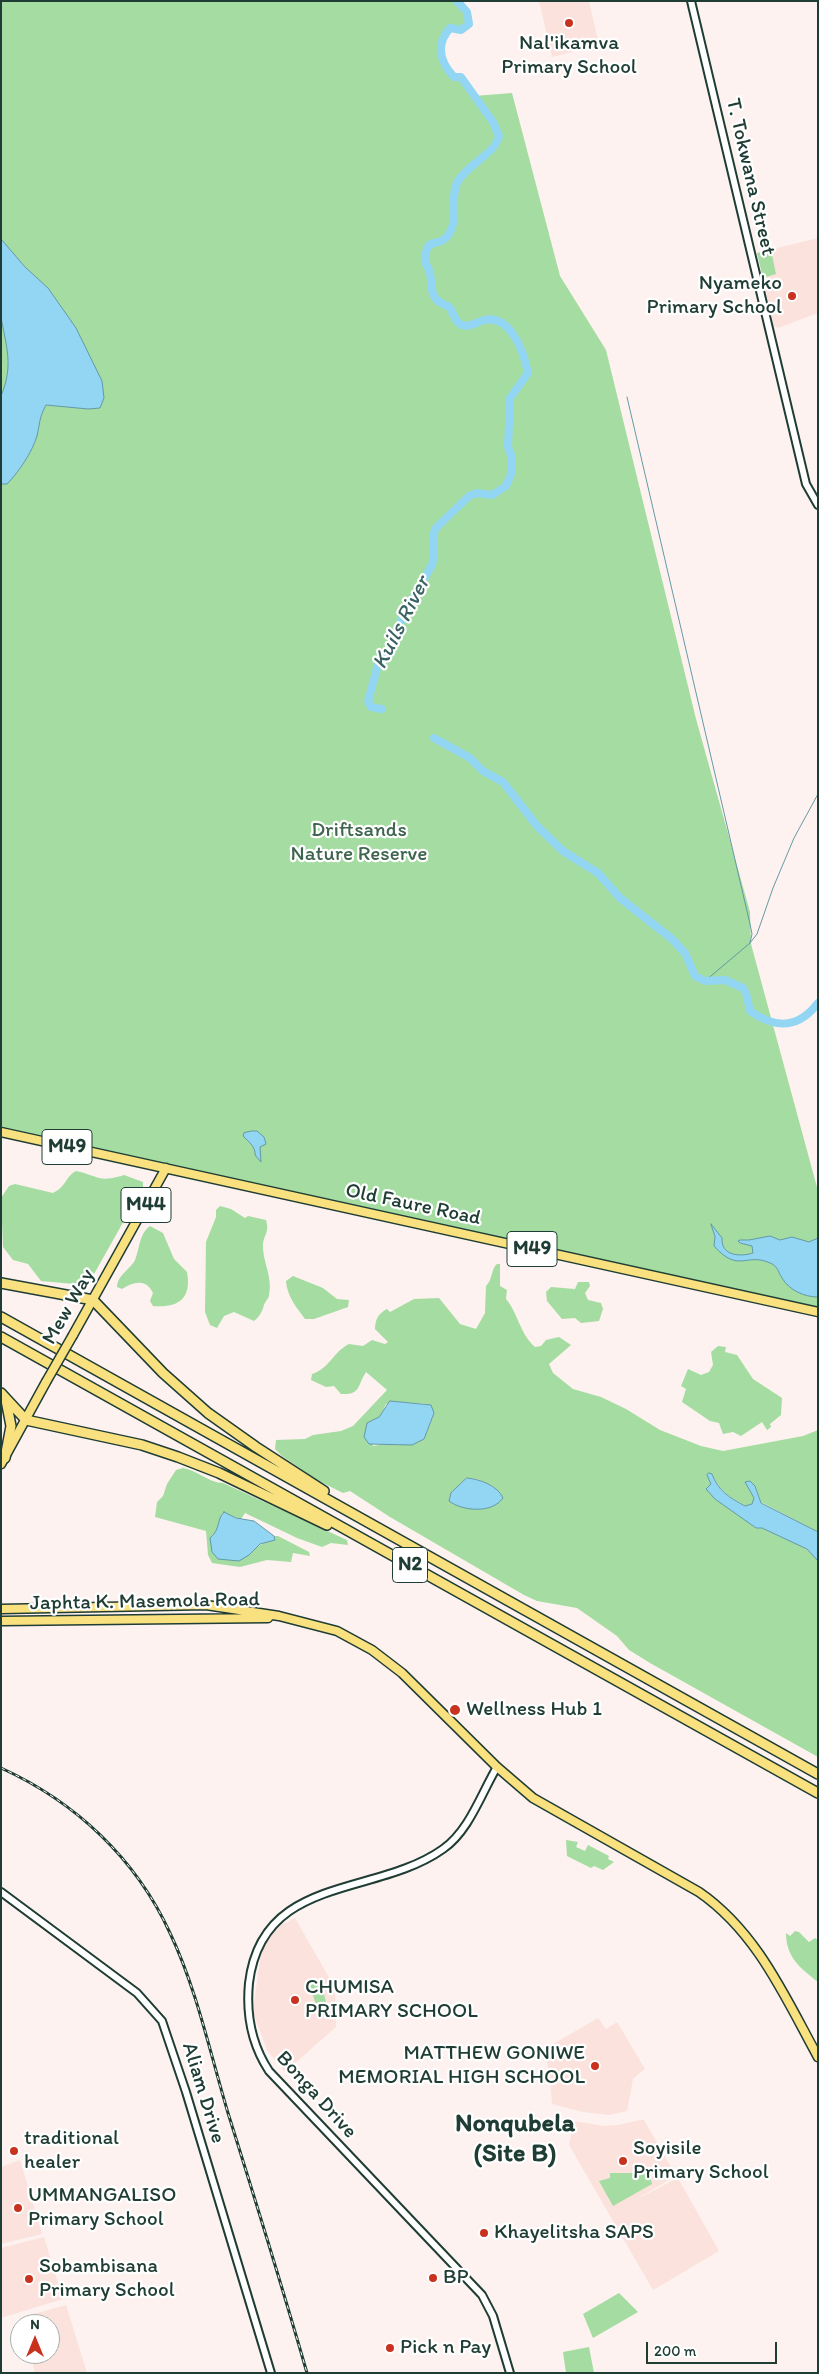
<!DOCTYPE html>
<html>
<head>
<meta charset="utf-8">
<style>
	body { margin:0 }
	#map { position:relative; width:819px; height:2374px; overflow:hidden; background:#fdf2ef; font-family:Itim,sans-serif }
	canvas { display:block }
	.frame { position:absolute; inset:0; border:2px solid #1f3d34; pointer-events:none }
	.north { position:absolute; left:10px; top:2314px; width:50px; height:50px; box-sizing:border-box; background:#fff; border:1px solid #a5b1ae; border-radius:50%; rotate:0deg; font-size:14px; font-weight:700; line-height:20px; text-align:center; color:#1f3d34 }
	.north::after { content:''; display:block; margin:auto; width:18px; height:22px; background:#c8321e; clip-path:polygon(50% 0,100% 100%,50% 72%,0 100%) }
	.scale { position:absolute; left:646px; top:2342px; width:131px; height:22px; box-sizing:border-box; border:2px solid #1f3d34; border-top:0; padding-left:6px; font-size:15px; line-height:18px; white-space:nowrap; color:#1f3d34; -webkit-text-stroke:4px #fff; paint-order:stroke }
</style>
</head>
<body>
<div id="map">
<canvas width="819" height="2374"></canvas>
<div class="frame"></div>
<div class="north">N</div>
<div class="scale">200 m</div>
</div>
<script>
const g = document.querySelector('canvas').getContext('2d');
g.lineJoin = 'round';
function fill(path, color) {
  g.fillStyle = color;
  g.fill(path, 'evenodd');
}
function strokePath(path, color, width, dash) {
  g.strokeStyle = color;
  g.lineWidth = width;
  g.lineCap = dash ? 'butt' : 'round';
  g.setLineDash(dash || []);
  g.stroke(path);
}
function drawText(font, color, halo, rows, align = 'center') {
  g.font = font + ' Itim,sans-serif';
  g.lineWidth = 4.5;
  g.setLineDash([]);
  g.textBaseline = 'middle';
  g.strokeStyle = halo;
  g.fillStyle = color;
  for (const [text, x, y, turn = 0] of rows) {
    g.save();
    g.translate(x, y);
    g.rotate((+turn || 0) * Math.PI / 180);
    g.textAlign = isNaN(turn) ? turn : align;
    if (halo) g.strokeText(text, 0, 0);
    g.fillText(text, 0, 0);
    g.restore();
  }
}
fill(new Path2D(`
	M 539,1 L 589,1 L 599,45 L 552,57 Z
	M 818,238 L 818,313 L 778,328 L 774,326 L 757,253 Z
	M 295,1918 L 335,1988 L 336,2027 L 285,2072 L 267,2050 L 253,2012 L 260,1959 L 270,1931 Z
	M 598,2018 L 606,2029 L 617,2022 L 645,2069 L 633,2079 L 627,2111 L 609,2115 L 583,2112 L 552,2104 L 550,2077 L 547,2063 L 541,2051 Z
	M 640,2120 L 644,2120 L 676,2176 L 633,2201 L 678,2178 L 719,2251 L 653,2290 L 569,2145 L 574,2121 L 604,2126 L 618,2125 Z
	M 20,2160 L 42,2234 L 1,2244 L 1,2167 Z
	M 44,2237 L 63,2299 L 1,2318 L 1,2248 Z
	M 66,2305 L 87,2373 L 35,2373 L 30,2354 L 50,2354 L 50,2324 L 21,2324 L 19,2318 Z`), '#fbe2dc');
fill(new Path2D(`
	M 1,1 L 457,1 L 467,12 L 469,24 L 461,30 L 450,28 C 435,45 440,62 454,77 L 461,77 L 474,96 L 512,93 L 560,276 L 606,350 L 696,719 L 750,912 L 751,944 L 818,1191 L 818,1308 L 513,1244 L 1,1131 Z
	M 771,250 L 776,274 L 763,278 L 757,253 Z
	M 76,1171 C 99,1176 98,1183 124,1175 L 143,1182 L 143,1187 L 94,1274 L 74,1284 L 41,1281 L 28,1264 L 13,1260 L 3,1247 L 1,1198 L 9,1186 L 15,1184 L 53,1193 C 66,1187 66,1176 76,1171 Z
	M 220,1206 L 231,1209 L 245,1218 L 248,1216 L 266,1220 C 270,1233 263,1235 263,1246 C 263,1263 273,1278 269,1295 C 269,1298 265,1302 264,1305 C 262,1312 260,1316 254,1321 L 234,1312 L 224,1316 L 217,1328 L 210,1325 L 205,1312 L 206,1242 L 216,1217 L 216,1210 Z
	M 150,1226 L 163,1233 L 174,1259 L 187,1272 C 192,1300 177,1308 153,1306 L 150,1301 L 153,1293 C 146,1278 133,1282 122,1289 L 117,1287 C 118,1274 130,1270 135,1260 C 140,1248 139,1234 150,1226 Z
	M 497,1264 L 500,1264 L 500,1286 L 507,1290 L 506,1299 C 518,1313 520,1334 535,1347 L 541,1346 L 546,1340 L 559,1337 L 571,1345 L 549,1364 L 553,1373 L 573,1389 L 601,1397 L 626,1409 L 660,1430 L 701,1446 L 723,1451 L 803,1436 L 818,1430 L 818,1532 L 761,1502 L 755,1486 L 745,1482 L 754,1498 L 752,1504 L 746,1506 C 730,1498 719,1491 712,1474 L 709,1478 L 711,1484 L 709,1488 L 715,1499 L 756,1527 L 762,1528 C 781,1538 806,1542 818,1561 L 818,1757 L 650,1663 L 629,1650 L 617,1636 L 577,1608 L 537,1601 L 524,1595 L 390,1517 L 350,1491 L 343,1493 L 317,1480 L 282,1456 L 275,1449 L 276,1440 L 305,1439 L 313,1435 L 341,1431 L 353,1426 L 387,1390 L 366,1372 C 357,1386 361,1395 341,1394 L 334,1386 L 326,1387 L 311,1380 L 312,1374 C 329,1369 333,1352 349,1344 L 363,1346 L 372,1340 L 385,1344 L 388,1342 L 375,1329 C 375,1319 379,1313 387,1309 L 390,1312 L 414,1299 L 439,1298 L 460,1324 L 476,1329 L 485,1313 L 486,1286 C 493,1279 491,1269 497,1264 ZM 399,1402 L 427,1404 L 434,1413 L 424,1439 L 395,1445 L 391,1443 L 373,1446 L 371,1421 L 380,1417 L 386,1404 ZM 467,1478 L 477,1479 L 494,1487 L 500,1502 L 483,1509 L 451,1493 Z
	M 293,1276 L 323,1288 L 337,1299 L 349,1300 L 348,1307 L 314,1319 L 305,1319 C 296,1307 287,1296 286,1281 Z
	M 578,1282 L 589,1282 L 590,1286 L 585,1293 L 588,1300 L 601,1303 L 603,1309 L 599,1321 L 581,1323 L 575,1318 L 562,1319 L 547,1301 L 546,1292 L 551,1287 L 575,1289 Z
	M 718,1346 L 726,1347 L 725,1352 L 737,1355 L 753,1379 L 782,1398 L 781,1415 L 770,1424 L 771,1427 L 767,1430 L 762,1422 L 741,1436 L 733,1432 L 723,1434 L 719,1423 L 710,1421 L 682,1402 L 686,1389 L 681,1386 L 688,1369 L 701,1375 L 709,1372 L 713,1365 L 711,1352 Z
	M 183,1468 C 197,1470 209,1483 223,1483 L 347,1540 L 348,1545 L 331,1543 L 322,1547 L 297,1538 L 245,1513 L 241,1519 L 222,1513 L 218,1531 L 211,1537 L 249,1555 L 254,1548 L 275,1538 L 274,1536 L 278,1536 L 309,1552 L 310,1556 L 293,1553 L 291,1562 L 267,1560 L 240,1567 L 212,1563 L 208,1555 L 206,1531 L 155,1517 L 157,1502 L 163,1496 L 167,1484 L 176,1470 Z
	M 566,1840 L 578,1842 L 576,1847 L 585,1851 L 588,1845 L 609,1856 L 608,1859 L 614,1862 L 603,1870 L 594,1866 L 591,1868 L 567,1856 Z
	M 795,1931 L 799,1932 L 809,1942 L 815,1938 L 818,1940 L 818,1982 C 800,1968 786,1957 786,1933 L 790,1936 Z
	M 320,1980 L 326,2002 L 316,2005 L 309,1983 Z
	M 648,2169 L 652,2184 L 613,2206 L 599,2181 L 610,2178 L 610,2173 L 641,2173 Z
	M 619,2293 L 638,2312 L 593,2338 L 583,2314 Z
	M 589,2347 L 594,2373 L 566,2373 L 563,2352 Z`), '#a4dca1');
const water = new Path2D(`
	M 1,239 L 25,267 L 48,288 L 76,328 L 102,381 L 104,398 L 100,408 L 88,409 L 46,405 C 39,418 40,423 37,436 C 32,452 19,472 7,484 L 1,484 L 1,396 C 14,365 6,346 1,317 C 0,294 1,264 1,239 Z
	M 252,1131 L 257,1131 L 264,1137 L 266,1144 L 260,1147 L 261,1162 L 255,1155 C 256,1147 248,1141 243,1136 L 244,1133 Z
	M 711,1224 L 722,1238 C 721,1256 740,1257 753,1253 L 752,1246 L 740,1243 L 738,1241 L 740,1240 L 749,1240 L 770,1236 L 780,1240 L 792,1237 L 809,1242 L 818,1238 L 818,1297 C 804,1297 789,1290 782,1278 C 778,1272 778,1266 770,1263 C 746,1252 739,1274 714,1246 L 715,1237 Z
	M 390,1401 L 431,1405 L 434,1413 L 424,1439 L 412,1445 L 369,1444 L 364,1437 L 367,1423 L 379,1417 Z
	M 709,1473 L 712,1474 C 718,1491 730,1498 745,1506 L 752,1504 L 754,1498 L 745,1482 L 750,1481 L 755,1486 L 761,1503 L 818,1532 L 818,1561 L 807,1549 L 762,1528 L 756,1528 L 715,1499 L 706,1489 L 711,1484 L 707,1475 Z
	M 467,1478 C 480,1479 498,1486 503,1498 C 492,1514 462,1511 449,1501 L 451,1493 Z
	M 224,1512 L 236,1518 L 254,1521 L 274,1536 L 275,1540 L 260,1544 L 249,1555 L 239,1561 L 218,1559 L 212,1552 L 210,1538 C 221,1529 216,1520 224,1512 Z`);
fill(water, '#92d6f4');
strokePath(water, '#6499a7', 1);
strokePath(new Path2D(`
	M 627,397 L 750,924 L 752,934 L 750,943
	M 705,981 L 750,943 L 757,934 L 773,888 L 794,838 L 818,794`), '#6499a7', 1);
strokePath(new Path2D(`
	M 382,709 L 371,707 L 368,701 L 378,665 L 391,653 L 393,640 L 404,614 L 432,565 L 434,556 L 433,535 L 436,528 L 469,496 L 477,493 L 492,495 L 506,486 L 512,472 L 511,455 L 508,447 L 510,398 L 528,373 C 524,353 511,314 484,320 C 477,322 469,328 462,325 C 453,321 455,313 449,307 C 445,304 439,303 436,299 C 430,292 432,282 430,273 C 429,269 425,264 425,259 C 424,254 427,249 429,245 C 434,242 439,243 443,240 C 462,227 448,198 458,181 C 470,162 495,154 499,136 L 493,122 L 461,77 L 454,77 C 440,62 435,45 450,28 L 461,30 L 469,24 L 467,12 L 457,1
	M 434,738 L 470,758 L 483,771 L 503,782 L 537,826 L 563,851 L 598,873 L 620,898 L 672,939 L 685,953 L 695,976 L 705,981 L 725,980 L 743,988 L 746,993 L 750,1011 C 776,1029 798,1029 818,1003`), '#92d6f4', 8);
const minor = new Path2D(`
	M 691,1 L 806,484 L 818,505
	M 497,1767 C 481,1794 469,1831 443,1849 C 376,1897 262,1874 249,1983 C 246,2014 252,2045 269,2071 L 482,2295 L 493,2316 L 510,2373
	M 1,1892 L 137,1993 L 162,2021 L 186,2092 L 271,2373`);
const major = new Path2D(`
	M 1,1132 L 818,1312
	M 73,1335 L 166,1168
	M 1,1464 L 46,1382
	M 1,1609 L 206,1605 L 279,1616 L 337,1631 L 372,1650 L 402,1673 L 497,1767 L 533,1798 L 699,1892 C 757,1932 785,1997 818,2057
	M 1,1621 L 268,1618`);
const highway = new Path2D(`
	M 1,1283 L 93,1300 L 163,1373 L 208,1413 L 256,1447 L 324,1491
	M 1,1317 L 818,1774
	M 1,1337 L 818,1793
	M 1,1393 L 26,1420 L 142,1445 L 178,1457 L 219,1473 L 327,1525
	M 5,1458 L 11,1426 L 6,1400`);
strokePath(minor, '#1f3d34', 10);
strokePath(major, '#1f3d34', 11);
strokePath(highway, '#1f3d34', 12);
strokePath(minor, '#fff', 6);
strokePath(major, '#fae180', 8);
strokePath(highway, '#fae180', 9);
const rail = new Path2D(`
	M 1,1768 C 76,1802 136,1859 170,1933 C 197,1990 210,2053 228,2113 C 255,2199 282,2286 307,2373`);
strokePath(rail, '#1f3d34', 3);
strokePath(rail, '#fff', 1, [4]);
const majorBridge = new Path2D(`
	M 46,1382 L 73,1335`);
strokePath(majorBridge, '#1f3d34', 11, []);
strokePath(majorBridge, '#fae180', 8);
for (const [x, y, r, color] of [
	[569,23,5,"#c8321e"],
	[792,296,5,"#c8321e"],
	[455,1710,6,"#c8321e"],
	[295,2000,5,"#c8321e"],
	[595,2066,5,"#c8321e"],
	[14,2151,5,"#c8321e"],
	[623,2161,5,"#c8321e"],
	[18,2208,5,"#c8321e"],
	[484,2233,5,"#c8321e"],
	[433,2278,5,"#c8321e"],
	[29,2279,5,"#c8321e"],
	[390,2348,5,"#c8321e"]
]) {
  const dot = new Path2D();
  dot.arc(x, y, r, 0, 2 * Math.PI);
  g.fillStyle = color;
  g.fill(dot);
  strokePath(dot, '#fff', 2);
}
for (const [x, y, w] of [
	[67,1147,50],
	[146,1205,50],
	[532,1249,50],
	[410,1565,35]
]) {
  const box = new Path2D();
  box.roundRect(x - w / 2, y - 17.5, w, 35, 4);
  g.fillStyle = '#fff';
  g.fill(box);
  strokePath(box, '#1f3d34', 1);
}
drawText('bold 20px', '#1f3d34', null, [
	["M49",67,1147],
	["M44",146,1205],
	["M49",532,1249],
	["N2",410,1565]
]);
drawText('21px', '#1f3d34', '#fff', [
	["Nal'ikamva",569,44,"center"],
	["Primary School",569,68,"center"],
	["Nyameko",782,284,"right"],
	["Primary School",782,308,"right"],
	["Wellness Hub 1",466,1710],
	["CHUMISA",305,1988],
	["PRIMARY SCHOOL",305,2012],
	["MATTHEW GONIWE",585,2054,"right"],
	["MEMORIAL HIGH SCHOOL",585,2078,"right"],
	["traditional",24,2139],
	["healer",24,2163],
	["Soyisile",633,2149],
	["Primary School",633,2173],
	["UMMANGALISO",28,2196],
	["Primary School",28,2220],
	["Khayelitsha SAPS",494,2233],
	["Sobambisana",39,2267],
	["Primary School",39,2291],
	["BP",443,2278],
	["Pick n Pay",400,2348]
], 'left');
drawText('21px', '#1f3d34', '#fff', [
	["T. Tokwana Street",750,177,77],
	["Old Faure Road",413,1205,12],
	["Mew Way",69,1307,-60],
	["Japhta K. Masemola Road",145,1602,-1],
	["Aliam Drive",203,2093,73],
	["Bonga Drive",316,2095,48]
]);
drawText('21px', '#40654f', '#fff', [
	["Driftsands",359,831],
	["Nature Reserve",359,855]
]);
drawText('italic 22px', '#3c6364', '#fff', [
	["Kuils River",402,623,-63]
]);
drawText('bold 26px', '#1f3d34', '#fff', [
	["Nonqubela",515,2124],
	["(Site B)",515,2154]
]);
</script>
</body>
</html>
